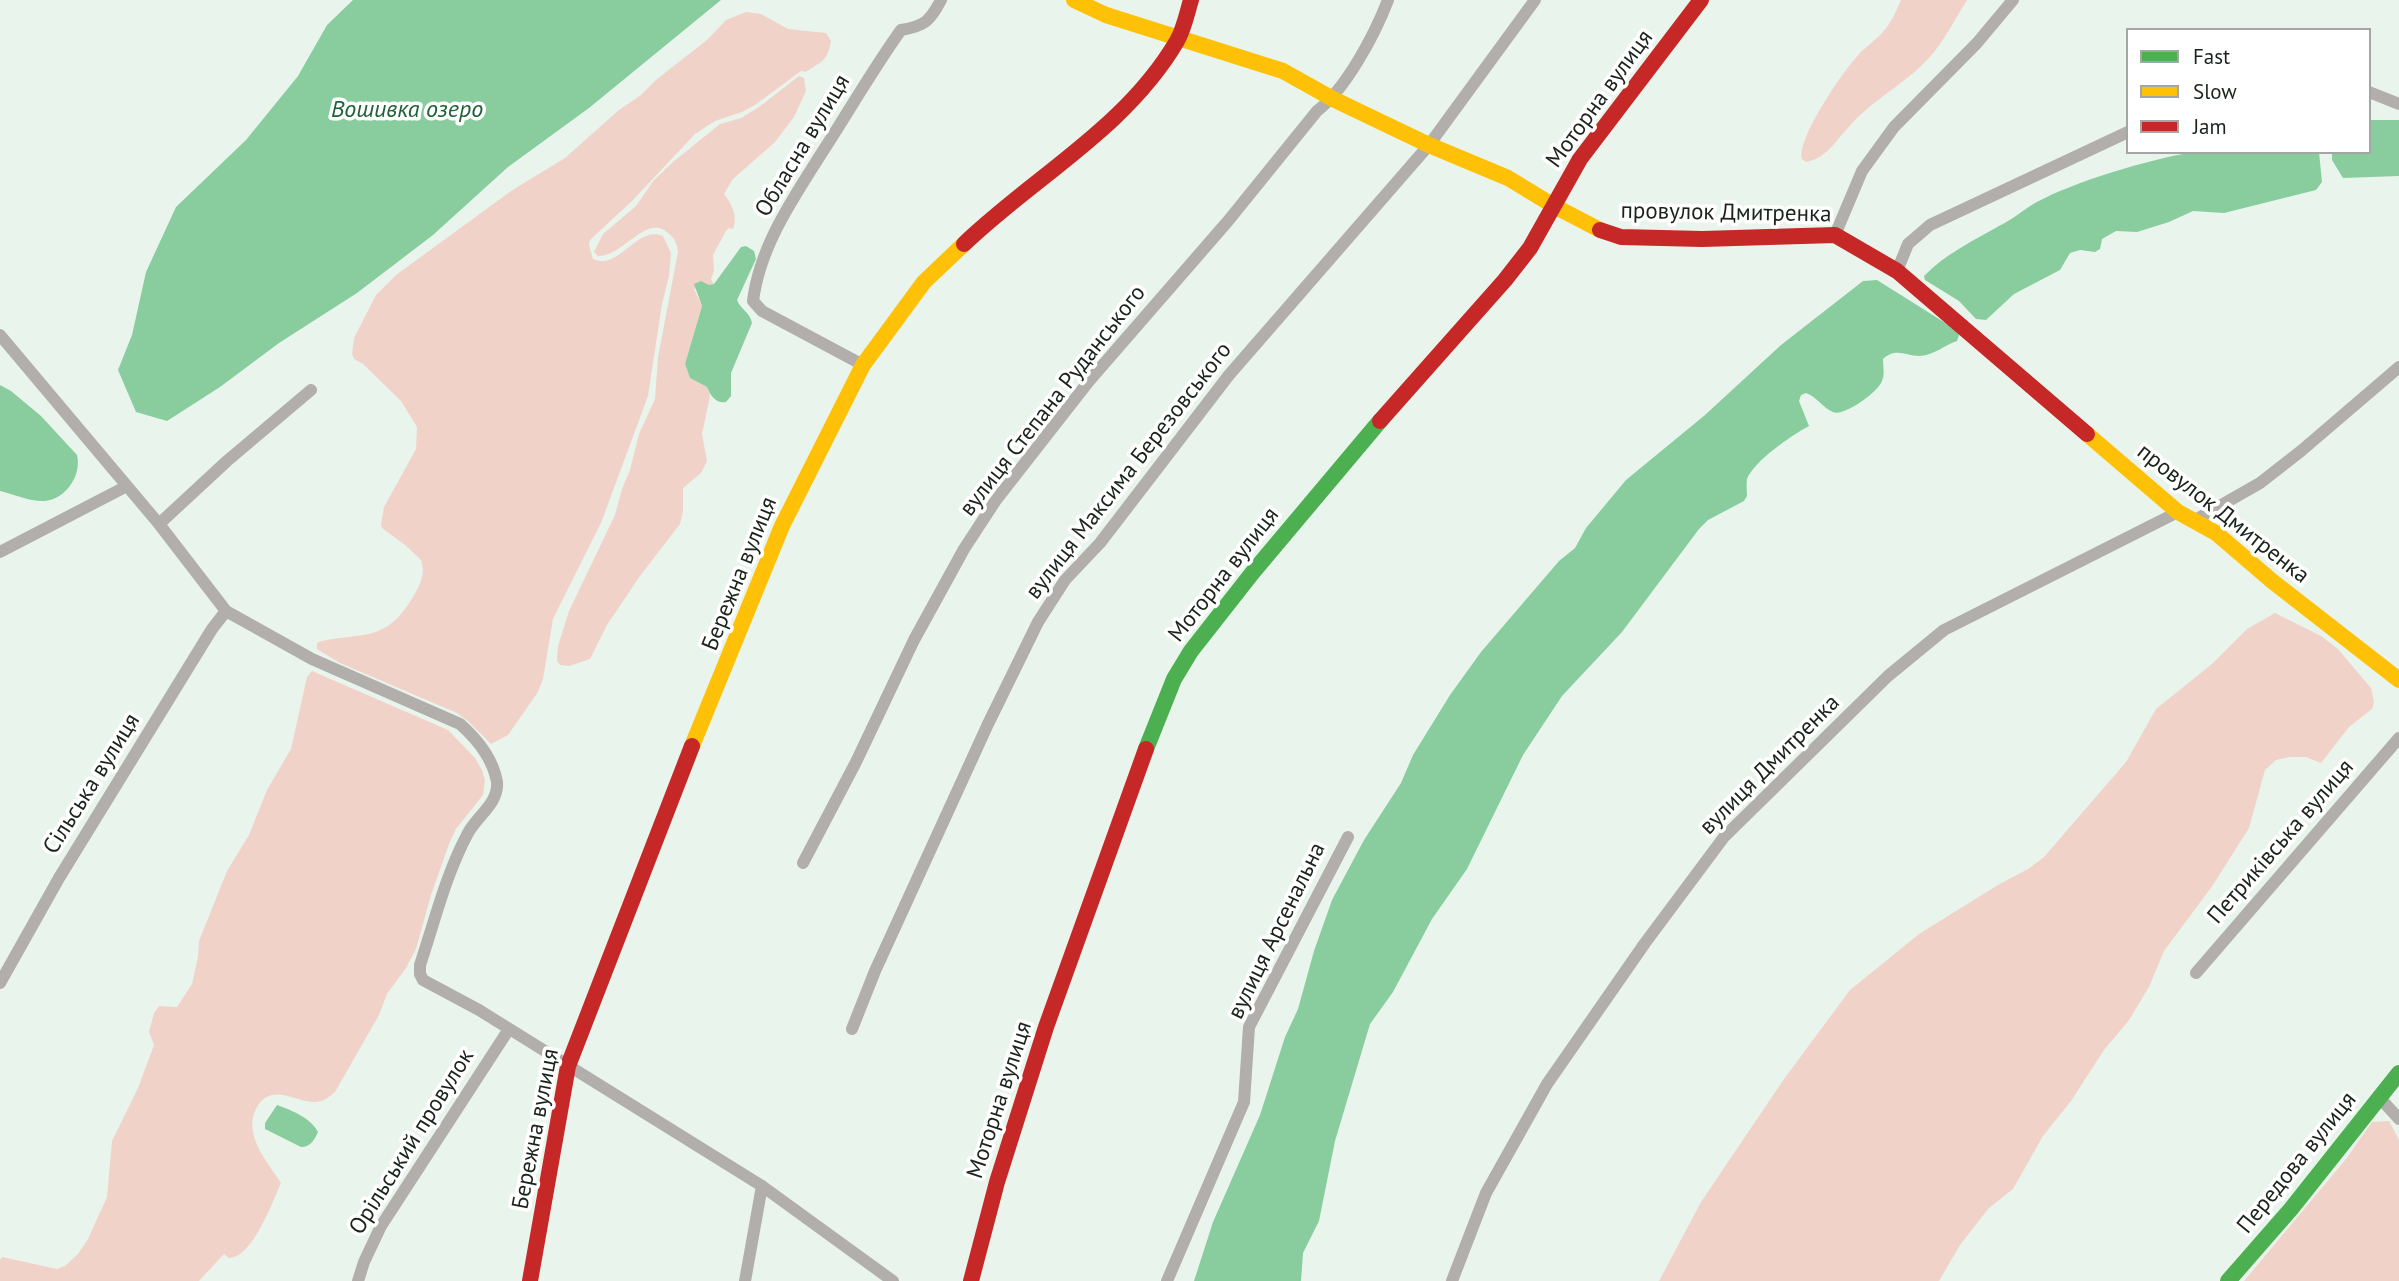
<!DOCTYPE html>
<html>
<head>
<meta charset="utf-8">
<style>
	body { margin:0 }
	#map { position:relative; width:2399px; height:1281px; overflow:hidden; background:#e9f5ec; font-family:"PT Sans",sans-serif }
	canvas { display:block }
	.legend { position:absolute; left:2126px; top:28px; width:245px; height:126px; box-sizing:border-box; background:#fff; border:2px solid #a3a7a4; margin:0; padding:9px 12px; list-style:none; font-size:21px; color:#1a231c }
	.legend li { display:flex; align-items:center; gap:14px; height:35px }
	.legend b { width:35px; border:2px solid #a3a7a4 }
</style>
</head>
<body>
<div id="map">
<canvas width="2399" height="1281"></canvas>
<ul class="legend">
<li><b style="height:9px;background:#4caf50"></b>Fast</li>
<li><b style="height:9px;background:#ffc107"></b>Slow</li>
<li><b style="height:9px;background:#c62828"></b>Jam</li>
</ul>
</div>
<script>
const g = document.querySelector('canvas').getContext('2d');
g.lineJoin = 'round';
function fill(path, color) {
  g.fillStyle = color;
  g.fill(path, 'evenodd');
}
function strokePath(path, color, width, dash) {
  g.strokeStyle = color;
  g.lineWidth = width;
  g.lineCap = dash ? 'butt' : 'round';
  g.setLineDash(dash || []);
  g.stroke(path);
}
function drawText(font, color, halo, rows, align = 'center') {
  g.font = font + ' "PT Sans",sans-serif';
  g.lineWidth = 7;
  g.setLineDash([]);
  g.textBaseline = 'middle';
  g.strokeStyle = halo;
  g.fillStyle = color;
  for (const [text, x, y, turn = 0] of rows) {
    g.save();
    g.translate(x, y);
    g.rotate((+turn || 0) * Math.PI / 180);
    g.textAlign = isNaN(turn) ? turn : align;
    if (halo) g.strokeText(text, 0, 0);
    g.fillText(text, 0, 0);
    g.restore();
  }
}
fill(new Path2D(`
	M 1901,0 L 1967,0 C 1955,19 1944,42 1928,59 C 1904,85 1870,101 1847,129 C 1835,142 1825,159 1806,162 L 1802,159 C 1796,139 1846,66 1862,51 C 1871,43 1881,36 1889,24 C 1894,17 1897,8 1901,0 Z
	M 746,12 L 761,14 L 788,29 L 826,33 L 831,41 C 827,63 821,61 806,72 L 801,71 L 755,105 L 742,112 L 715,121 L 695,134 L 632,201 L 590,240 L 589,245 L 593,259 C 620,271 636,225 663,236 L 671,253 L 669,276 L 662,304 L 648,396 L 601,523 L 553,619 L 543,679 L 538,692 L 508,735 L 491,744 L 469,722 L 457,713 L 340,663 L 317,649 L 317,643 L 322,641 C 366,632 386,642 413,597 C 420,585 426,574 421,560 L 405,545 L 382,528 L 381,524 L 384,507 L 416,449 L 417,427 L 401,401 L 363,364 L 354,359 L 352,354 L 354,338 L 376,295 L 396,275 L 511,191 L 565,158 L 619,110 L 641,95 L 657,79 L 707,40 L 726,20 Z
	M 799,76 L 804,78 L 806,91 L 794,117 L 775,142 L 733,179 L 724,194 C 732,204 738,217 733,229 L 729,228 L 726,231 L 713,255 L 714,271 L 711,279 L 714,284 L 694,289 L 702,306 L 685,364 L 690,378 L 707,387 L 710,396 L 702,434 L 707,461 L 701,473 L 683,488 L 683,511 L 680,524 L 640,576 L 607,625 L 590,659 L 569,666 L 560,665 L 557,661 L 558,646 L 569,611 L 615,515 L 622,489 L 630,470 L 639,434 L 655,399 L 658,357 L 678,252 C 677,244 675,238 668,233 C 646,213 623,257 598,256 L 594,252 L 603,234 L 636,206 L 654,180 L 673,162 L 720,124 L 741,118 L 759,107 Z
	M 2275,613 L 2321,636 L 2338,649 L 2371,688 L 2374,702 L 2372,709 L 2349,727 L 2321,763 L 2306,757 L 2290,757 L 2276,760 L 2265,770 L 2249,828 L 2213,885 L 2164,951 L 2149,987 L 2129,1020 L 2104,1050 L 2071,1101 L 2043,1136 L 2013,1189 L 1989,1208 L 1960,1245 L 1939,1281 L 1659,1281 L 1701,1202 L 1784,1079 L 1850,990 L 1919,934 L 1998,885 L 2028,869 L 2044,857 L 2126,762 L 2156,709 L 2212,664 L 2247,629 Z
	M 312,671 L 448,730 L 475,758 L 482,770 L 485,780 L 483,795 L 456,829 L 449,844 L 431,895 L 416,949 L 406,968 L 387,994 L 379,1015 L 335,1092 C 329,1097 323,1102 315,1102 C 295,1102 270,1081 256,1109 C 243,1135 267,1161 281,1183 C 273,1201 252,1259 229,1258 L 224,1254 L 199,1281 L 0,1281 L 0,1260 L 2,1257 L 57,1269 L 65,1266 L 78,1254 L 88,1239 L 107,1197 L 112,1141 L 138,1088 L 154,1045 L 149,1032 L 154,1013 L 159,1006 L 177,1007 L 192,984 L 198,957 L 199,941 L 227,871 L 249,835 L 267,790 L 291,749 L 307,677 Z
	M 2389,1121 L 2399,1140 L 2399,1281 L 2244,1281 L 2346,1159 L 2372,1122 Z`), '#f1d2c8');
fill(new Path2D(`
	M 353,0 L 721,0 L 589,108 L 508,167 L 433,235 L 357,293 L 279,343 L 220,387 L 167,421 L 136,412 L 118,370 L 132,335 L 146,272 L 176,207 L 246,140 L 298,76 L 327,25 Z
	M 2369,120 L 2399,120 L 2399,176 L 2343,178 L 2332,160 L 2332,152 L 2369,152 Z
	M 2193,152 L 2319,152 L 2322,182 L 2316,190 L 2224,213 L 2193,211 L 2169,222 L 2137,232 L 2116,231 L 2102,239 L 2100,249 L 2095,252 L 2080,250 L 2070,253 L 2060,270 L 2014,294 L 1986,320 L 1976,319 L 1959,301 L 1925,280 L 1924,276 C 1945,254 1973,241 1999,226 C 2012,220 2023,210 2035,203 C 2075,181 2148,160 2193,152 Z
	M 746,246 L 754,251 L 756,259 L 737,300 C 741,310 750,312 752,323 L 731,373 L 731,396 L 726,402 C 716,404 710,395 707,387 L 690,378 L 685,364 L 702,306 L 694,284 L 701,281 L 709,285 L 714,284 L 741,247 Z
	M 1877,280 L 1955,329 L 1959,335 L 1957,341 C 1944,345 1935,355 1920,356 C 1905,356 1896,347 1883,359 C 1883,366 1885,375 1882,381 C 1878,392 1844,417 1833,412 C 1823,408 1817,397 1806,393 L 1801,395 L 1799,401 L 1809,426 C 1792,435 1754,461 1747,479 C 1746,484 1747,490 1747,496 L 1744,501 L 1708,520 L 1699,529 L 1622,632 L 1562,696 L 1523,755 L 1467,869 L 1432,919 L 1393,992 L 1370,1024 L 1335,1141 L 1319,1221 L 1303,1253 L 1301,1281 L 1194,1281 L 1213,1222 L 1260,1115 L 1285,1037 L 1298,1009 L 1314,951 L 1332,900 L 1364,840 L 1401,783 L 1413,755 L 1450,695 L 1481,652 L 1559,561 L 1575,548 L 1586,528 L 1626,480 L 1705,415 L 1781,345 L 1863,281 Z
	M 0,385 L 11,391 L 41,416 L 77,455 C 82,475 66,499 45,501 C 31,502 13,494 0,491 Z
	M 277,1105 C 291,1110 311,1118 318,1132 C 314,1140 311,1147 301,1147 L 265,1129 L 265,1123 Z`), '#89cd9e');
strokePath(new Path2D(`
	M 2369,92 L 2399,104
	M 1835,235 L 1862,171 L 1894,127 L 1977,43 L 2013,0
	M 1897,271 L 1908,244 L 1930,225 L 2128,132
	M 0,335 L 159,524 L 226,611 L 312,659 L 460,724 C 477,739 493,759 497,782 C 499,803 477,816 468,833 C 446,874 435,920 420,965 L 420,974 L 423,980 L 479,1010 L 762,1186 L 893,1281
	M 863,365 L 762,311 L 753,301 C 760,245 794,197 823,151 C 849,111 873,69 901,30 C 925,26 930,21 941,0
	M 2197,519 L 2260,483 L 2301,451 L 2399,367
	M 159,524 L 227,461 L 311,390
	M 0,552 L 127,486
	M 803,863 L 856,762 L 914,640 L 964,549 L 996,500 L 1089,381 L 1228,221 L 1317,111 C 1346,89 1375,34 1388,0
	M 2196,973 L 2399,738
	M 0,983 L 59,878 L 212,629 L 226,611
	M 852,1029 L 875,971 L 988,724 L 1038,622 L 1065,580 L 1100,543 L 1229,375 L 1429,145 L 1535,0
	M 2379,1097 L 2399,1119
	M 358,1281 L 364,1262 L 381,1226 L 509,1029
	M 745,1281 L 762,1186
	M 1167,1281 L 1244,1102 L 1249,1027 L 1348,837
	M 1452,1281 L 1486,1193 L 1547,1084 L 1645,943 L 1724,837 L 1888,676 L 1944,630 L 2178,512`), '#b1aeac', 12);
strokePath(new Path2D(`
	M 1146,749 L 1174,679 L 1191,651 L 1253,572 L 1380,421
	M 2228,1281 L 2291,1209 L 2399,1073`), '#4caf50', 16);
strokePath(new Path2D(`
	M 1074,0 L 1106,15 L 1283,71 L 1333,99 L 1429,145 L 1508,178 L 1554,206 L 1600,230
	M 2087,434 L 2178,512 L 2216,533 L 2272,581 L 2399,680
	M 692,746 L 782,526 L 863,365 L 924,282 L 964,244`), '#ffc107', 16);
strokePath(new Path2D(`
	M 1600,230 L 1621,237 L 1702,239 L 1835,235 L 1897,271 L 2087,434
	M 964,244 C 1035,176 1126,128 1177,41 C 1184,29 1187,13 1191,0
	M 1380,421 L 1505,280 L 1530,248 L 1580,159 L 1701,0
	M 530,1281 L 568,1066 L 692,746
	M 971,1281 L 997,1182 L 1046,1027 L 1146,749`), '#c62828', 16);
drawText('23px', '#1a231c', '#fff', [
	["Моторна вулиця",1600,99,-54],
	["Обласна вулиця",803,146,-59],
	["провулок Дмитренка",1726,213,1],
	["вулиця Степана Руданського",1053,401,-52],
	["вулиця Максима Березовського",1129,471,-52],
	["провулок Дмитренка",2223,514,38],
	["Бережна вулиця",740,574,-68],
	["Моторна вулиця",1224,575,-52],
	["вулиця Дмитренка",1770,765,-45],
	["Сільська вулиця",92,784,-58],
	["Петриківська вулиця",2281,842,-49],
	["вулиця Арсенальна",1277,931,-64],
	["Моторна вулиця",1000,1100,-72],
	["Бережна вулиця",536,1129,-79],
	["Орільський провулок",412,1142,-58],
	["Передова вулиця",2297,1163,-51]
]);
drawText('italic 24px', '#1f6136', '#fff', [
	["Вошивка озеро",407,110]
]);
</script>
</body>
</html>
